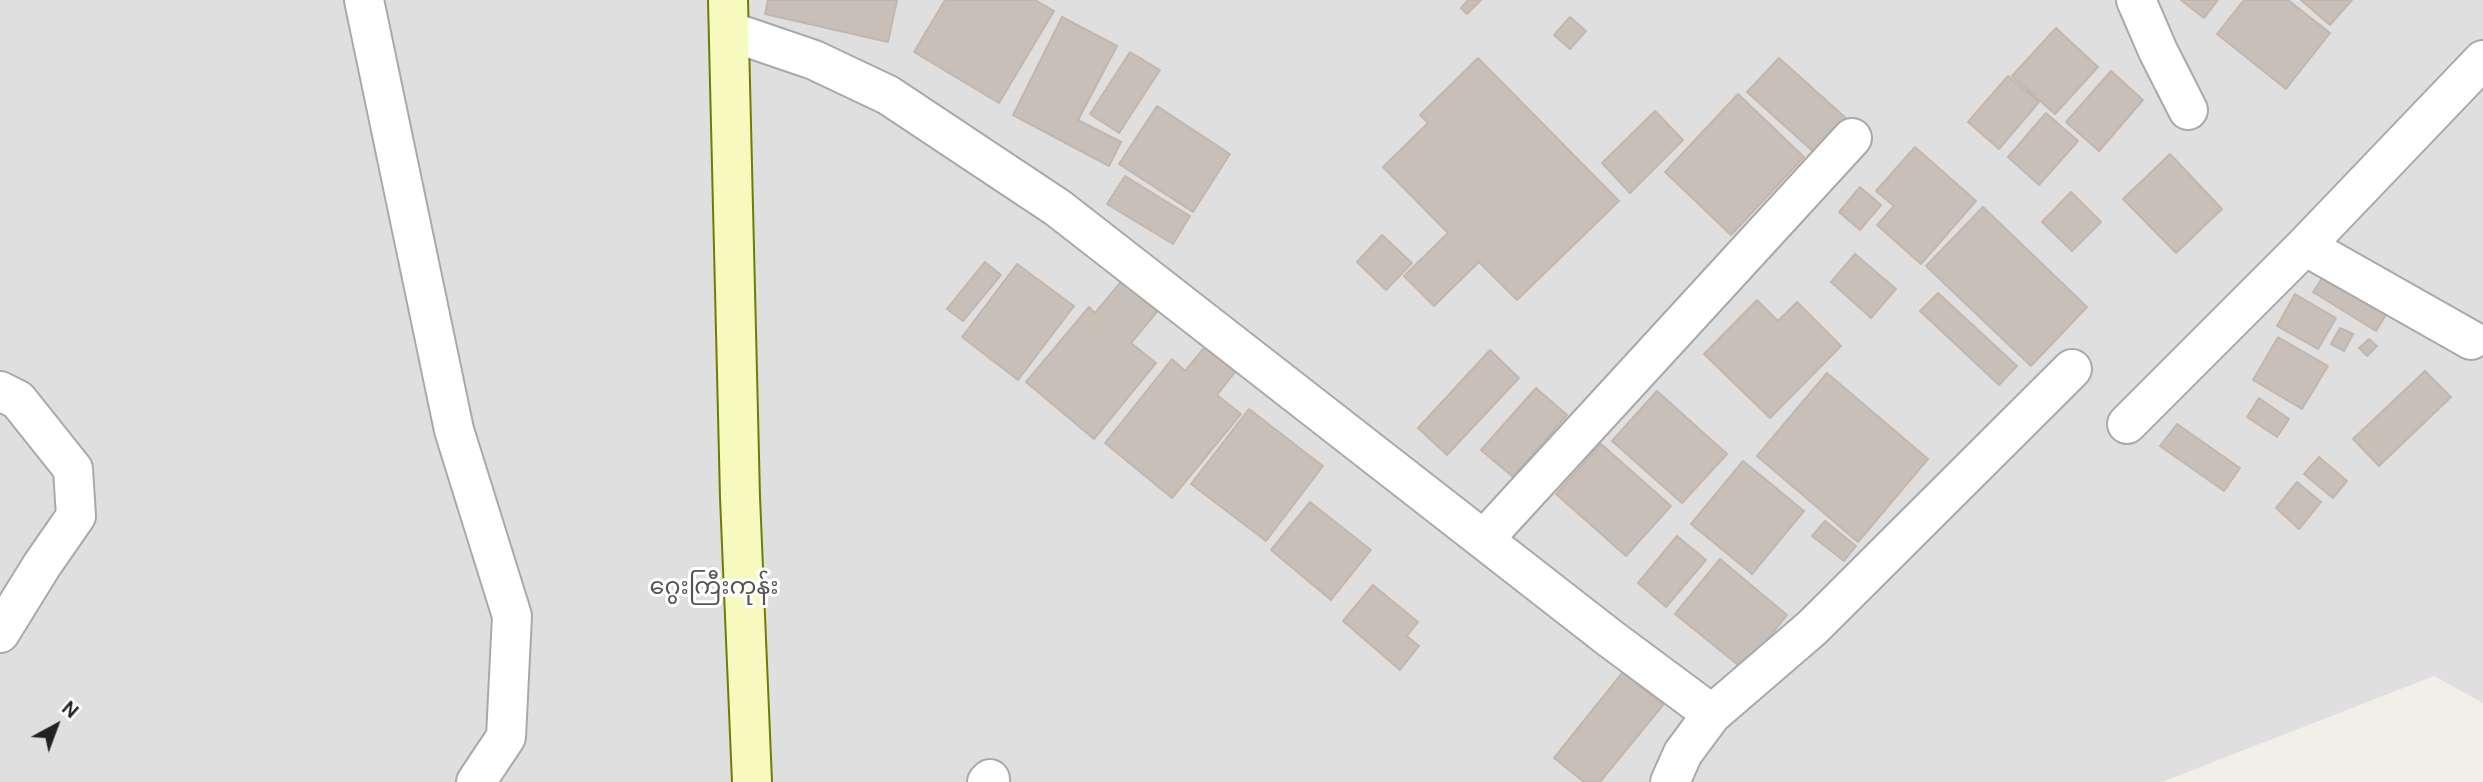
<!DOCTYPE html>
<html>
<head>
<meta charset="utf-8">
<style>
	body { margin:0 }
	#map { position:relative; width:2483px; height:782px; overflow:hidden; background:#f2efe9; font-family:"DM Sans",sans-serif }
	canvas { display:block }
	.north { position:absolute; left:21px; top:691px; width:70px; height:70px; -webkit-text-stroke:5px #fff; paint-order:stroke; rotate:41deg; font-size:19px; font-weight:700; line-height:28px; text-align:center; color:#222 }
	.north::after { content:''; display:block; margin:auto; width:24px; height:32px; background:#222; clip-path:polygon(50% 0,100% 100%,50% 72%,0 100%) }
</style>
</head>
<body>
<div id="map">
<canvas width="2483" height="782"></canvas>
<div class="north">N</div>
</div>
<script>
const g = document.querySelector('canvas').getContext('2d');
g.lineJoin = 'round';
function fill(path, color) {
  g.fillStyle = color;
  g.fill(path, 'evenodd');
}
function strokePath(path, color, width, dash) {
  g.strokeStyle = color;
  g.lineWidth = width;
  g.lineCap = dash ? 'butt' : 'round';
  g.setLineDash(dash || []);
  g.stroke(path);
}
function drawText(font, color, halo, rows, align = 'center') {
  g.font = font + ' "DM Sans","Noto Sans Myanmar",sans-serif';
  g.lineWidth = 6;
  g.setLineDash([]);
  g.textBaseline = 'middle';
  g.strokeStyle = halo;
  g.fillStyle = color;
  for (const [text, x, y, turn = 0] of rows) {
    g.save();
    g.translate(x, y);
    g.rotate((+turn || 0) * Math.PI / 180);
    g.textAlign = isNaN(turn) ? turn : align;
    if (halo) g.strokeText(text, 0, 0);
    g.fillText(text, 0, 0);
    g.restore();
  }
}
fill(new Path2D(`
	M 0,0 L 2483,0 L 2483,703 L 2434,676 L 2162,782 L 0,782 Z`), '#e0dfdf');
const building = new Path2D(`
	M 768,0 L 897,0 L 888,42 L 765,14 Z
	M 945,0 L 1035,0 L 1054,11 L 999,103 L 914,52 Z
	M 1468,0 L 1481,0 L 1467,14 L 1461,8 Z
	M 2181,0 L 2218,0 L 2204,18 Z
	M 2244,0 L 2288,0 L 2330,33 L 2286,89 L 2217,34 Z
	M 2301,0 L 2352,0 L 2330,25 Z
	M 1062,17 L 1117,46 L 1078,120 L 1121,142 L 1109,166 L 1013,115 Z
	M 1570,17 L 1586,31 L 1570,49 L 1554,35 Z
	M 2056,28 L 2098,67 L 2055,114 L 2012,76 Z
	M 1130,52 L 1160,70 L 1119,133 L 1090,114 Z
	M 1478,58 L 1619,201 L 1517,300 L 1479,262 L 1434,306 L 1404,276 L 1448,233 L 1383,167 L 1428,123 L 1420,115 Z
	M 1779,58 L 1848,120 L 1817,155 L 1747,92 Z
	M 2111,71 L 2143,100 L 2099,151 L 2066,122 Z
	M 2008,76 L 2039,102 L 1999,149 L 1968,122 Z
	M 1738,94 L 1804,157 L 1731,235 L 1665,172 Z
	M 1157,106 L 1230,154 L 1193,212 L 1119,164 Z
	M 1655,111 L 1683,140 L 1630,193 L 1602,163 Z
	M 2046,113 L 2078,141 L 2039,185 L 2008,157 Z
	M 1915,147 L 1976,201 L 1921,264 L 1877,225 L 1894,206 L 1876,191 Z
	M 2170,154 L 2222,209 L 2176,253 L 2123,199 Z
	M 1125,176 L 1190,216 L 1173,244 L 1107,204 Z
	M 1860,187 L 1881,205 L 1860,230 L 1839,212 Z
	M 2071,192 L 2101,222 L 2072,251 L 2042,222 Z
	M 1983,207 L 2087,307 L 2031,366 L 1926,266 Z
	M 1382,235 L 1412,263 L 1386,290 L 1357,262 Z
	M 1855,254 L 1896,289 L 1871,318 L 1831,282 Z
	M 985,262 L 1001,275 L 963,321 L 947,309 Z
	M 1017,264 L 1074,306 L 1018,380 L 962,337 Z
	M 2327,271 L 2389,310 L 2376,331 L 2313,292 Z
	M 1125,277 L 1161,307 L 1131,343 L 1156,363 L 1094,439 L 1026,382 L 1089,307 L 1095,313 Z
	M 1938,293 L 2017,366 L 1999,385 L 1920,311 Z
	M 2295,294 L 2336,318 L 2318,349 L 2277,326 Z
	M 1757,300 L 1778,321 L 1797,302 L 1841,346 L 1770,418 L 1704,354 Z
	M 2340,328 L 2353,334 L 2344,351 L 2331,344 Z
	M 2278,337 L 2328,366 L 2302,409 L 2253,380 Z
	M 2369,339 L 2377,346 L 2367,356 L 2359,348 Z
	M 1205,347 L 1236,371 L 1217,395 L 1241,414 L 1172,498 L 1105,443 L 1172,359 L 1185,371 Z
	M 1490,350 L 1519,378 L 1447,455 L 1418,428 Z
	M 2425,371 L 2451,397 L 2379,466 L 2353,439 Z
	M 1827,373 L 1928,459 L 1858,542 L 1757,456 Z
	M 1536,388 L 1567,415 L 1513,477 L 1481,450 Z
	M 1657,391 L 1727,454 L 1682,503 L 1612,441 Z
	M 2259,398 L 2289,419 L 2277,437 L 2247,417 Z
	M 1249,409 L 1323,466 L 1266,541 L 1191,484 Z
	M 2177,424 L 2240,468 L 2224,491 L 2160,446 Z
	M 1601,444 L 1671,506 L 1626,556 L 1556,494 Z
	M 2319,457 L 2347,481 L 2333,498 L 2304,474 Z
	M 1743,461 L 1804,511 L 1752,574 L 1691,524 Z
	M 2297,482 L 2321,502 L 2299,529 L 2276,508 Z
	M 1310,502 L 1371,550 L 1331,600 L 1271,550 Z
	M 1825,521 L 1856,546 L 1844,561 L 1812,536 Z
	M 1677,536 L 1706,560 L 1666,607 L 1638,583 Z
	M 1720,559 L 1787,615 L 1743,669 L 1675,614 Z
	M 1373,585 L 1418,622 L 1407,636 L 1419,646 L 1400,670 L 1343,621 Z
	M 1623,672 L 1663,705 L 1600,782 L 1584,782 L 1554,758 Z`);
fill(building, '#c7bfb8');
strokePath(building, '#c4b6ab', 2);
const street = new Path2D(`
	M 364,0 L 454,430 L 512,616 L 506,737 L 476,782
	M 2136,0 L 2158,51 L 2188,110
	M 729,31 L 814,60 L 888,95 L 1058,208 L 1611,639 L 1712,714
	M 2305,246 L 2471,340
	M 0,391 L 18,400 L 73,469 L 76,516 L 42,565 L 0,633
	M 2127,424 L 2305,246 L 2483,60
	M 1484,539 L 1852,138
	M 987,782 L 990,779
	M 1670,782 L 1683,753 L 1712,714 L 1812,628 L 2072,369`);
const secondary = new Path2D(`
	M 728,0 L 740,497 L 752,782`);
strokePath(street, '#a9a9a9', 42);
strokePath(secondary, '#707d05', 42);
strokePath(street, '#fff', 38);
strokePath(secondary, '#f7fabf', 38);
drawText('24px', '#555', '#fff', [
	["ဂွေးကြီးကုန်း",714,588]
]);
</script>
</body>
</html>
